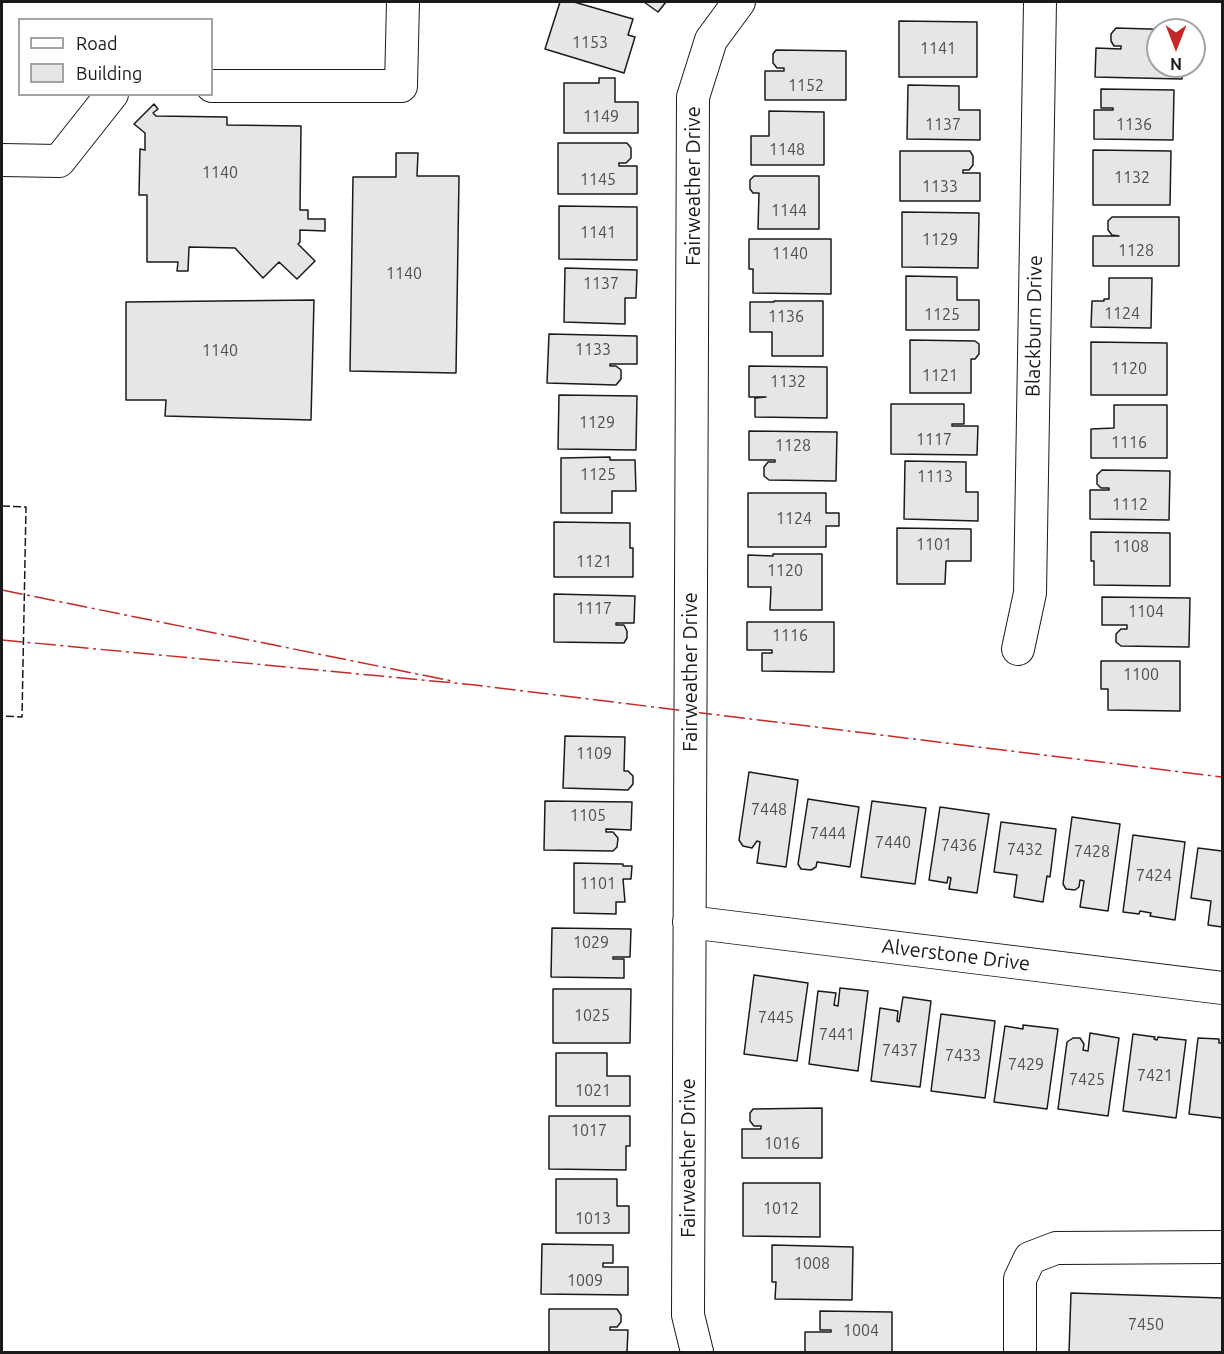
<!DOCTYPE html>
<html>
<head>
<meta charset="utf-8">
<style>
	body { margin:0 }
	#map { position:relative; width:1224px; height:1354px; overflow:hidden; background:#fff; font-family:Ubuntu,sans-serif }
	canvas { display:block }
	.frame { position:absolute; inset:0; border:3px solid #1a1a1a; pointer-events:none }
	.legend { position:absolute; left:18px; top:18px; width:195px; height:78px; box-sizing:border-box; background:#fff; border:2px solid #a3a3a3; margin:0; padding:8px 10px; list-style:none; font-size:18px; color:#1a1a1a }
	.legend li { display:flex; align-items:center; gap:12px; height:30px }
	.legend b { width:30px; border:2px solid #a3a3a3 }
	.north { position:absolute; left:1146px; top:18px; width:60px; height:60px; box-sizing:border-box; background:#fff; border:2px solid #a3a3a3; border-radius:50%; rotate:180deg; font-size:16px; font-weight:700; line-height:24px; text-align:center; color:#1a1a1a }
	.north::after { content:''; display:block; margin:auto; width:21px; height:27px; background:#c62828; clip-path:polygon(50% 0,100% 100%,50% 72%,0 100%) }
</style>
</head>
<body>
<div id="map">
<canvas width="1224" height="1354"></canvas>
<div class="frame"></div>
<ul class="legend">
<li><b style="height:8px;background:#fff"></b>Road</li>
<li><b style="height:16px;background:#e6e6e6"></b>Building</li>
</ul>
<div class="north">N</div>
</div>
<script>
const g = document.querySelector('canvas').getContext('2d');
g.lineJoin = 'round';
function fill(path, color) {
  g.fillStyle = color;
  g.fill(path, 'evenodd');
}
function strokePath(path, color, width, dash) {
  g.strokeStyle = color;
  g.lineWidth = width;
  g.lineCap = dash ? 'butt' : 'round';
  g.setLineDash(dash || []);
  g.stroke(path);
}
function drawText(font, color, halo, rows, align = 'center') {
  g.font = font + ' Ubuntu,sans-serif';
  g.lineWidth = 4.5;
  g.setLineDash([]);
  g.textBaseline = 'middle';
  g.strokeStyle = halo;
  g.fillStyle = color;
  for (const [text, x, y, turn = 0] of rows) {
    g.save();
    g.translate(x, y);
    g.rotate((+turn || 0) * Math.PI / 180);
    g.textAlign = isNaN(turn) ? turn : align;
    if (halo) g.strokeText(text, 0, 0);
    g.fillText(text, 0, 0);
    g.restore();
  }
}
const building = new Path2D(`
	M 560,2 L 574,2 L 633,19 L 628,35 L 635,37 L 624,73 L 545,49 Z
	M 644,2 L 666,2 L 658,12 Z
	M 899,21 L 977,22 L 977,77 L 899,77 Z
	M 1116,28 L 1184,30 L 1158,30 L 1158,66 L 1183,66 L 1182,79 L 1095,77 L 1096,48 L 1121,49 L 1121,46 L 1114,46 L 1111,41 L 1111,34 Z
	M 776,50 L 846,51 L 846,100 L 765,100 L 765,71 L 784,71 L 784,68 L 777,68 L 773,63 L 773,54 Z
	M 599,78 L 615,78 L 615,102 L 638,102 L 638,133 L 564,133 L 564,83 L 599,83 Z
	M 908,85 L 959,86 L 959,110 L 980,110 L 980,140 L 907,139 Z
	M 1101,89 L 1174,90 L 1173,140 L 1094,139 L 1094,110 L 1113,110 L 1113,108 L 1101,108 Z
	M 154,104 L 158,109 L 153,113 L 156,116 L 227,117 L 227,125 L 301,126 L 300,210 L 308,210 L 308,219 L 325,219 L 325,231 L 300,230 L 300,242 L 298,244 L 315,261 L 297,279 L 279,262 L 263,278 L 235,248 L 189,247 L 188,271 L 177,271 L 178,262 L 147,262 L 147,195 L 139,195 L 140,149 L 145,150 L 145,133 L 134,124 Z
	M 769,111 L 824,112 L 824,165 L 751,165 L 751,136 L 769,136 Z
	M 558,143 L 627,143 L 631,148 L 631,158 L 626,163 L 619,163 L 619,166 L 637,166 L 637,194 L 558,194 Z
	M 1093,150 L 1171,151 L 1170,205 L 1093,205 Z
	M 900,151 L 970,151 L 973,156 L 973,165 L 969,170 L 963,170 L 963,173 L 980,173 L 980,201 L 900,201 Z
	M 396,153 L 418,153 L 417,176 L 459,176 L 456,373 L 350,371 L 353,177 L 396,177 Z
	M 754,176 L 819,176 L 819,229 L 758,229 L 759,193 L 753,193 L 750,189 L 750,180 Z
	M 559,206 L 637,207 L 637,260 L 559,259 Z
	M 902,212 L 979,213 L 978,268 L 902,267 Z
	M 1112,217 L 1179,217 L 1179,266 L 1093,266 L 1093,236 L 1119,236 L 1112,235 L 1108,230 L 1108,221 Z
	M 749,239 L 831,239 L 831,294 L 753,293 L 753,269 L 749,269 Z
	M 565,268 L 637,270 L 636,298 L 625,298 L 625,324 L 564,322 Z
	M 906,276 L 957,277 L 957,300 L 979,300 L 979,330 L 906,330 Z
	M 1109,278 L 1152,278 L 1151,328 L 1091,327 L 1092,301 L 1104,301 L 1104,299 L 1109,299 Z
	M 314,300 L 311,420 L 165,416 L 166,400 L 126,400 L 126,302 Z
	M 774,301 L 823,301 L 823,356 L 772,356 L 772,332 L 750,332 L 750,302 L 774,302 Z
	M 549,334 L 637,336 L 637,364 L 610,364 L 610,366 L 616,366 L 621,370 L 621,379 L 616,385 L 547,383 Z
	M 910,340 L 975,341 L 979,344 L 979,354 L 975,359 L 971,359 L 971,393 L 910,393 Z
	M 1091,342 L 1167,343 L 1167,395 L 1091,395 Z
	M 749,366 L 827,367 L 827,418 L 755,417 L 755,398 L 766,397 L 749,397 Z
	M 559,395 L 637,396 L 636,450 L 558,449 Z
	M 891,404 L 964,404 L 964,424 L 952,424 L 952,426 L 978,426 L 977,455 L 891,454 Z
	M 1114,405 L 1167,405 L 1167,458 L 1091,458 L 1091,429 L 1114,428 Z
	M 749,431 L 837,432 L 836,481 L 769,480 L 764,476 L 764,467 L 768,462 L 775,462 L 775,460 L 749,460 Z
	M 610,457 L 610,460 L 635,460 L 636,491 L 612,491 L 612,513 L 561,513 L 561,458 Z
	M 905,461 L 966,462 L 966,492 L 978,492 L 978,521 L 904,519 Z
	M 1102,470 L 1170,471 L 1169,520 L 1090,519 L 1090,490 L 1109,490 L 1109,488 L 1101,488 L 1097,484 L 1097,475 Z
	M 748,493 L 826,493 L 826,513 L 839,513 L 839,526 L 826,526 L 826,547 L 748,547 Z
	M 554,522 L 630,523 L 630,548 L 633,548 L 633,577 L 554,577 Z
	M 897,528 L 971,529 L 971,561 L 946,561 L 945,584 L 897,584 Z
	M 1091,532 L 1170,533 L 1170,586 L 1094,585 L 1094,561 L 1091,561 Z
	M 773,554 L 822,554 L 822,610 L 770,610 L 771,587 L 748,587 L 748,555 L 773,556 Z
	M 554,594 L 635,596 L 634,623 L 616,623 L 616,625 L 624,625 L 627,631 L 627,638 L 624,643 L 554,642 Z
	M 1102,597 L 1190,598 L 1189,647 L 1121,646 L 1116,642 L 1116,634 L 1121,629 L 1127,629 L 1127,625 L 1102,625 Z
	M 747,622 L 834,622 L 834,672 L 762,671 L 762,653 L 772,653 L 772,650 L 747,650 Z
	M 1101,661 L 1180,661 L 1180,711 L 1108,710 L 1108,689 L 1101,689 Z
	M 565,736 L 625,737 L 624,771 L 628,771 L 633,776 L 633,784 L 628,790 L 563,788 Z
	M 749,772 L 798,780 L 786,867 L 757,863 L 760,842 L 757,841 L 752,848 L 743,846 L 739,840 Z
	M 808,799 L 859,807 L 850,867 L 817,862 L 816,867 L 811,870 L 801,869 L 798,864 Z
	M 545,801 L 632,802 L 631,830 L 606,829 L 606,832 L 613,832 L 618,838 L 617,847 L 613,851 L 544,850 Z
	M 872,801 L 926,808 L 915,884 L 861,877 Z
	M 940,807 L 989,814 L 977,893 L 949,889 L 951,878 L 948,877 L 947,883 L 929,880 Z
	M 1072,817 L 1120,824 L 1108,911 L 1080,907 L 1084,881 L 1080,880 L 1079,887 L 1075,890 L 1066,889 L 1063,884 Z
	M 1001,822 L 1056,829 L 1050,877 L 1047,876 L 1043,902 L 1014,897 L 1017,875 L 994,872 Z
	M 1133,835 L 1185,842 L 1175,920 L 1150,916 L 1151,913 L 1140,911 L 1139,914 L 1123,912 Z
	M 1198,848 L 1222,851 L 1222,927 L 1208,925 L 1211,901 L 1191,898 Z
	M 574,863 L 623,864 L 623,866 L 632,866 L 631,879 L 623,879 L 625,902 L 616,902 L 616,914 L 574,913 Z
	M 552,928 L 631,929 L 630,957 L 613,957 L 613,959 L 624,959 L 624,978 L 551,977 Z
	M 754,975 L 808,983 L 797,1061 L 744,1054 Z
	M 840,988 L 868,991 L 858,1071 L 809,1064 L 818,991 L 836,993 L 834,1005 L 838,1006 Z
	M 553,989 L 631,989 L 630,1043 L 553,1043 Z
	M 903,997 L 931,1001 L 920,1087 L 871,1081 L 880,1008 L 898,1011 L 897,1021 L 899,1022 Z
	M 941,1014 L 995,1021 L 985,1098 L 931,1091 Z
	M 1023,1025 L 1058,1029 L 1047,1109 L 994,1102 L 1005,1026 L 1023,1029 Z
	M 1090,1033 L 1119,1038 L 1108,1116 L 1058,1109 L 1067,1042 L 1073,1038 L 1080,1038 L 1084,1044 L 1083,1050 L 1088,1051 Z
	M 1133,1034 L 1155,1037 L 1154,1039 L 1157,1040 L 1158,1037 L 1186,1040 L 1176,1118 L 1123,1111 Z
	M 1198,1038 L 1219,1039 L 1219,1043 L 1222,1043 L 1222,1118 L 1189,1114 Z
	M 556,1053 L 607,1053 L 607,1076 L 630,1076 L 630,1106 L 556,1106 Z
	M 822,1108 L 822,1158 L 742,1158 L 742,1129 L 761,1129 L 761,1126 L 754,1126 L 750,1121 L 750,1113 L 753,1109 Z
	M 549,1116 L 630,1116 L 630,1146 L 626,1146 L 626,1170 L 549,1169 Z
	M 556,1179 L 617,1179 L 617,1206 L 629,1206 L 629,1233 L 556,1233 Z
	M 743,1183 L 820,1183 L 820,1237 L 743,1236 Z
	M 542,1244 L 613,1245 L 613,1263 L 603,1263 L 603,1267 L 628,1267 L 628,1295 L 541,1294 Z
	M 772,1245 L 853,1247 L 852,1300 L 775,1299 L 776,1282 L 772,1282 Z
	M 1071,1293 L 1222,1298 L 1222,1352 L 1069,1352 Z
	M 549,1309 L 617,1309 L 621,1315 L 621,1322 L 617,1327 L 610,1327 L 610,1330 L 628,1330 L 627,1352 L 549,1352 Z
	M 820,1311 L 892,1312 L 892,1352 L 805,1352 L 805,1332 L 831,1332 L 831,1330 L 820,1330 Z`);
fill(building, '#e6e6e6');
strokePath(building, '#1a1a1a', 1.5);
const minor = new Path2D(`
	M 212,86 L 401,86 L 403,2
	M 2,160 L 59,161 L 112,94
	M 1018,649 L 1030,593 L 1040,2
	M 689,922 L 1222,988
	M 697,1352 L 688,1315 L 693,97 L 711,40 L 739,2
	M 1020,1352 L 1020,1279 L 1030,1258 L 1056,1248 L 1222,1247`);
strokePath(minor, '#1a1a1a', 34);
strokePath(minor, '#fff', 32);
strokePath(new Path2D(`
	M 2,506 L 26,507 L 22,717 L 2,716`), '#1a1a1a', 1.5, [8, 3]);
strokePath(new Path2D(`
	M 2,590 L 452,681
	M 2,640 L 475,685 L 1222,777`), '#c62828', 1.5, [21, 4.5, 3, 4.5]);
drawText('16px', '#4d4d4d', null, [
	["1153",590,43],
	["1141",938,49],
	["1152",806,86],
	["1149",601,117],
	["1137",943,125],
	["1136",1134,125],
	["1148",787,150],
	["1140",220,173],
	["1132",1132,178],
	["1145",598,180],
	["1133",940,187],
	["1144",789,211],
	["1141",598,233],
	["1129",940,240],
	["1128",1136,251],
	["1140",790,254],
	["1140",404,274],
	["1137",601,284],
	["1124",1122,314],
	["1125",942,315],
	["1136",786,317],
	["1133",593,350],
	["1140",220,351],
	["1120",1129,369],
	["1121",940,376],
	["1132",788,382],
	["1129",597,423],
	["1117",934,440],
	["1116",1129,443],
	["1128",793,446],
	["1125",598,475],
	["1113",935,477],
	["1112",1130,505],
	["1124",794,519],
	["1101",934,545],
	["1108",1131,547],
	["1121",594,562],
	["1120",785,571],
	["1117",594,609],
	["1104",1146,612],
	["1116",790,636],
	["1100",1141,675],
	["1109",594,754],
	["7448",769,810],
	["1105",588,816],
	["7444",828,834],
	["7440",893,843],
	["7436",959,846],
	["7432",1025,850],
	["7428",1092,852],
	["7424",1154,876],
	["1101",598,884],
	["1029",591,943],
	["1025",592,1016],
	["7445",776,1018],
	["7441",837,1035],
	["7437",900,1051],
	["7433",963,1056],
	["7429",1026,1065],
	["7421",1155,1076],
	["7425",1087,1080],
	["1021",593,1091],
	["1017",589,1131],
	["1016",782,1144],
	["1012",781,1209],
	["1013",593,1219],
	["1008",812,1264],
	["1009",585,1281],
	["7450",1146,1325],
	["1004",861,1331]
]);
drawText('20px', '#1a1a1a', '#fff', [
	["Fairweather Drive",693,186,-90],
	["Blackburn Drive",1034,326,-89],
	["Fairweather Drive",690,672,-90],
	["Alverstone Drive",956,955,7],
	["Fairweather Drive",688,1158,-90]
]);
</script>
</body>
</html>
